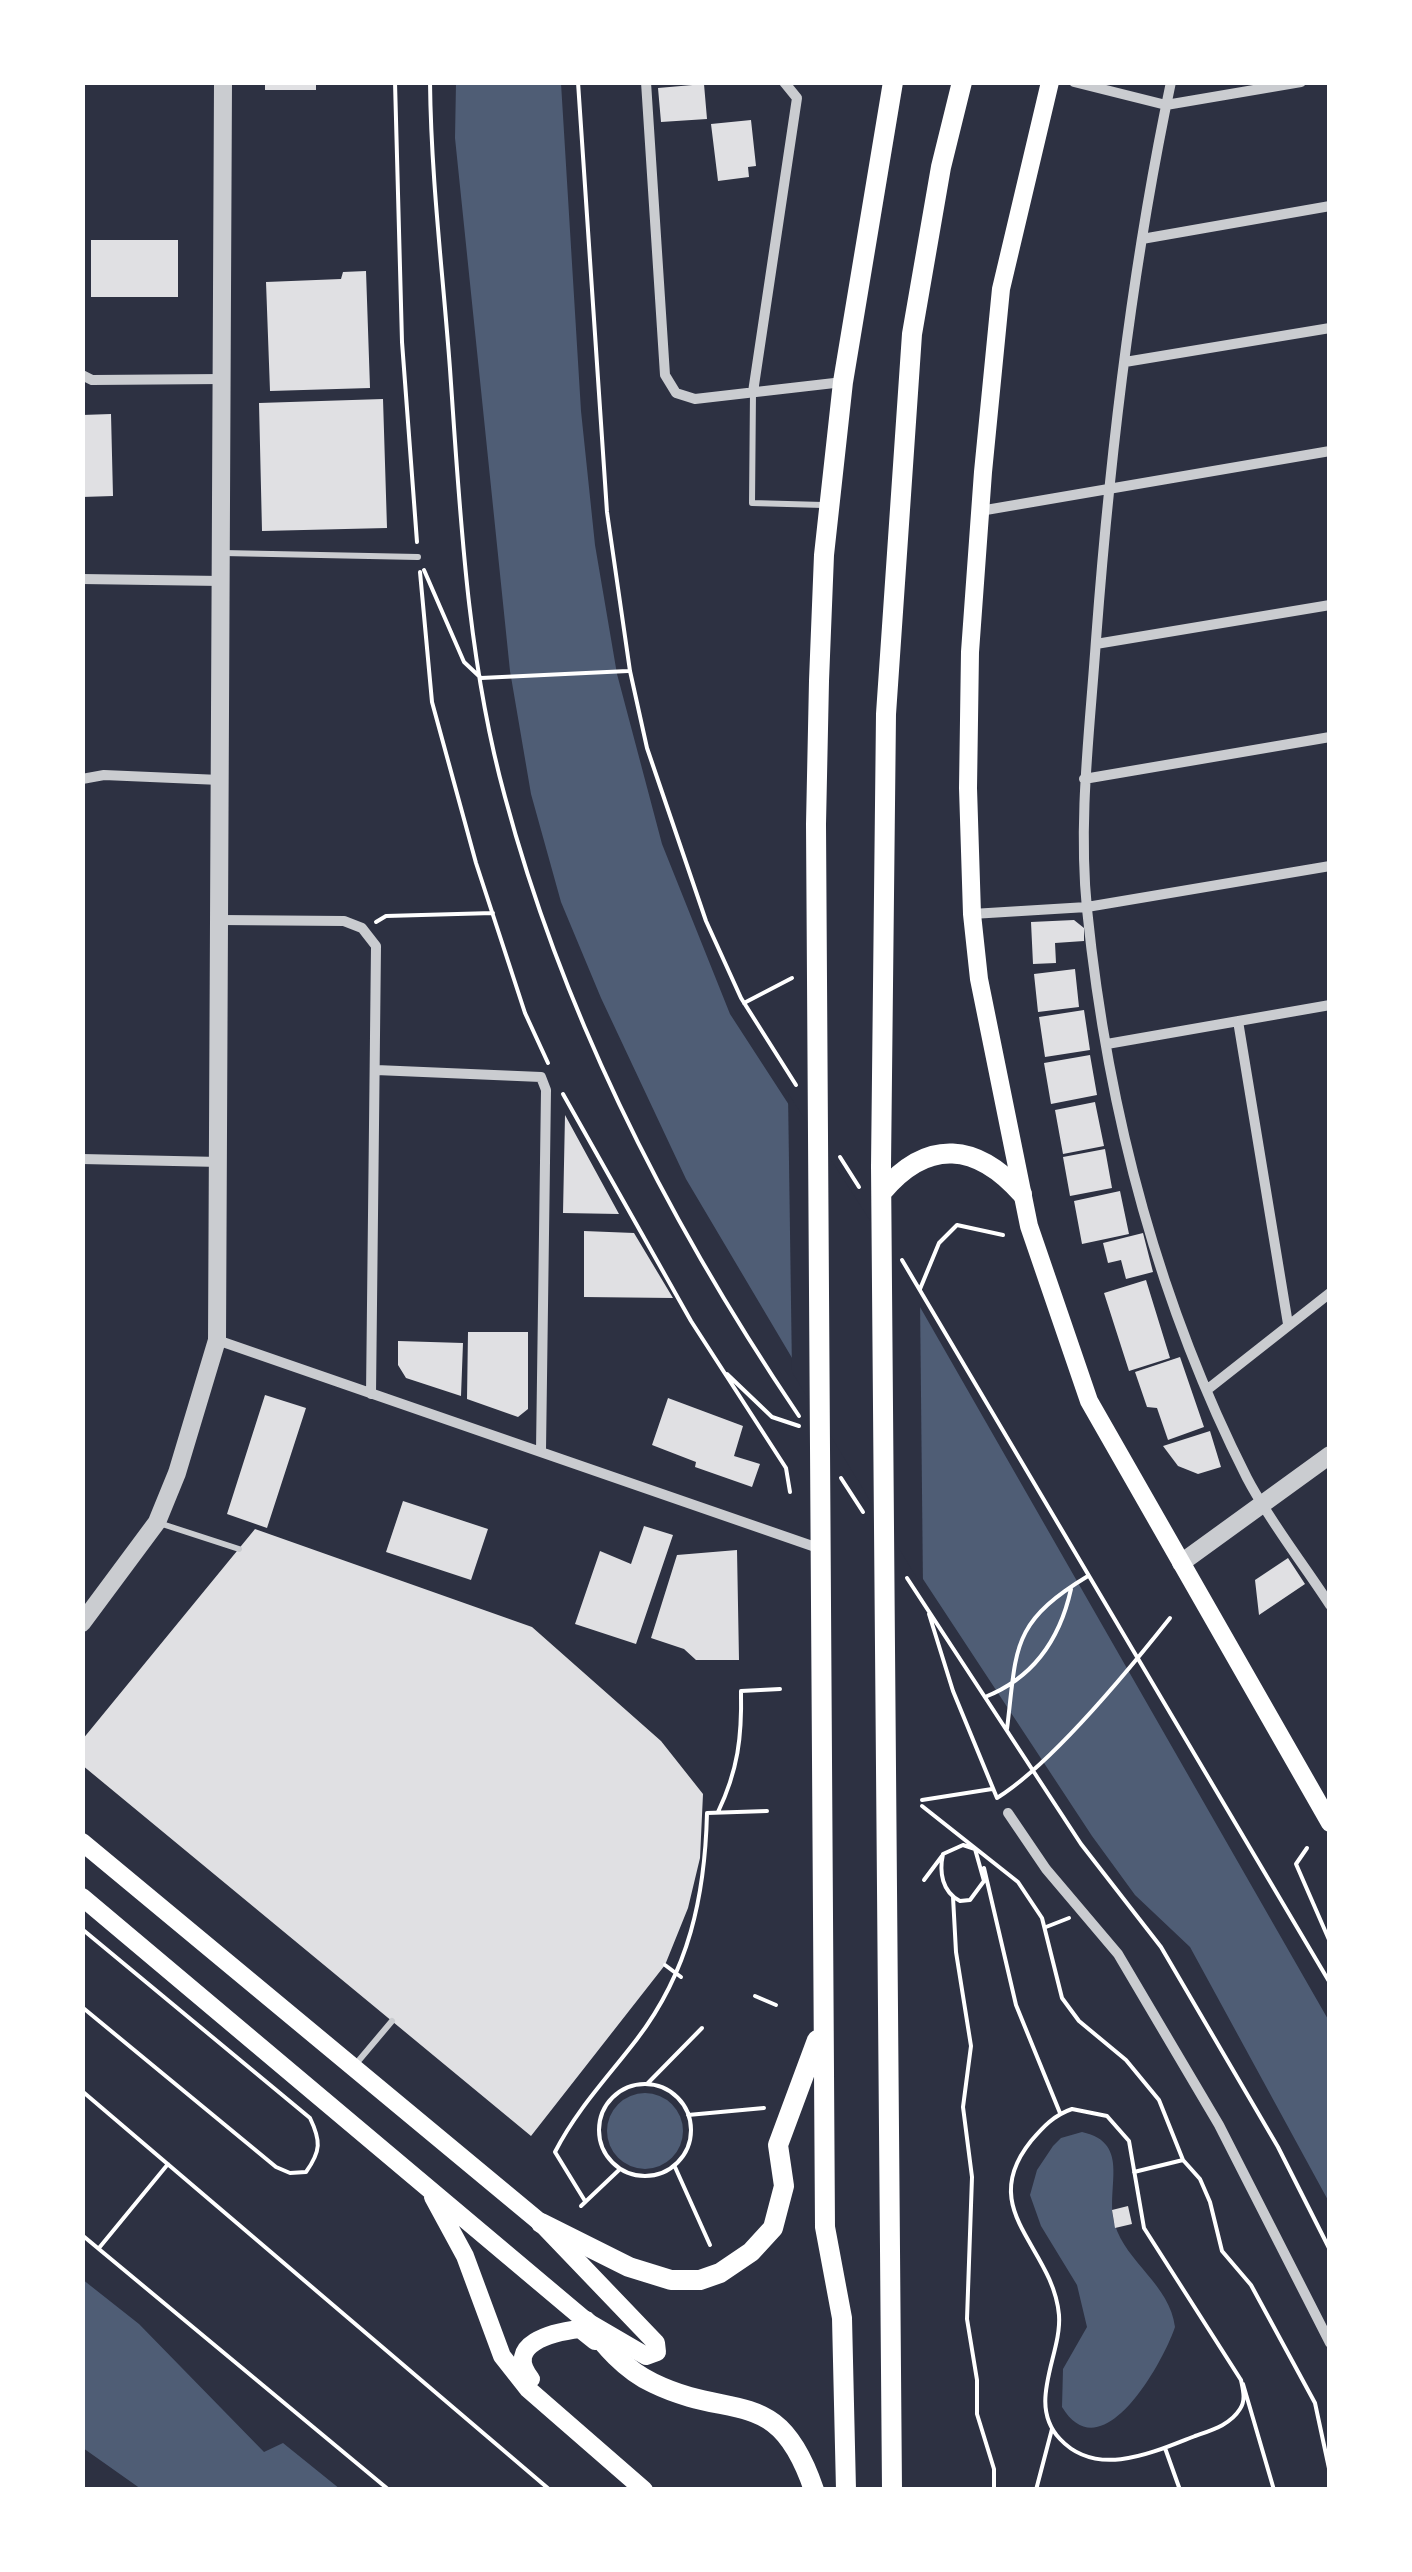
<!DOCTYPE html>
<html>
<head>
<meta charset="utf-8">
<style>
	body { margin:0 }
	#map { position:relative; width:1412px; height:2572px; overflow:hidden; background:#2d3142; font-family:Manrope,sans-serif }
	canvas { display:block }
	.frame { position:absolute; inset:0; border:85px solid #fff; pointer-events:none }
</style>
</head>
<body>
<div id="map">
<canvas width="1412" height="2572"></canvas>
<div class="frame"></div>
</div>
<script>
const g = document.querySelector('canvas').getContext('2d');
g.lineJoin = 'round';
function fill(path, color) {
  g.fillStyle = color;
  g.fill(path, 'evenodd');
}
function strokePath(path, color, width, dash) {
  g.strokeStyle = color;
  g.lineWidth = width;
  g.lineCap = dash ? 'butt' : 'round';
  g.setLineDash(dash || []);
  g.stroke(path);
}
fill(new Path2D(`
	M 456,83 L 561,83 L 581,411 L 595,545 L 617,674 L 662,844 L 730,1014 L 920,1307 L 1329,2021 L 1329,2202 L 1190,1947 L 1135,1895 L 1092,1836 L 923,1579 L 686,1179 L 601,998 L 561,902 L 531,794 L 510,671 L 455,138 Z
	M607 2131a38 38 0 1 1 76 0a38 38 0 1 1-76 0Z
	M 1082,2132 C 1133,2143 1104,2190 1115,2225 C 1126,2262 1170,2285 1175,2327 C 1163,2363 1102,2473 1062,2407 L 1063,2369 L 1087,2327 L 1077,2285 L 1041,2226 L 1030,2195 L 1037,2170 L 1053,2146 L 1061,2138 Z
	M 82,2279 L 139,2324 L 264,2452 L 283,2443 L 340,2489 L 141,2489 L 83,2448 Z`), '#4f5d75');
fill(new Path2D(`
	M 788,1093 L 920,1298 L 923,1588 L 792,1372 Z`), '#2d3142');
fill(new Path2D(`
	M 265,82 L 316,82 L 316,90 L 265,90 Z
	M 704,84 L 707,119 L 661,122 L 658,88 Z
	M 751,120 L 756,166 L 748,167 L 749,177 L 718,181 L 711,124 Z
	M 91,240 L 178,240 L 178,297 L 91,297 Z
	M 366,271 L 370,388 L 270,391 L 266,282 L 341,279 L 343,272 Z
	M 383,399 L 387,528 L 262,531 L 259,403 Z
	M 111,414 L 113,496 L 82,497 L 82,415 Z
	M 1074,920 L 1084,928 L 1084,941 L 1055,943 L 1056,963 L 1033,964 L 1031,922 Z
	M 1075,969 L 1079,1007 L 1038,1012 L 1034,974 Z
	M 1084,1010 L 1090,1050 L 1045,1057 L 1039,1017 Z
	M 1090,1055 L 1097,1095 L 1051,1104 L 1044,1063 Z
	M 1095,1102 L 1104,1146 L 1063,1154 L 1055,1110 Z
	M 565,1115 L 619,1214 L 563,1213 Z
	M 1105,1149 L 1112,1188 L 1070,1196 L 1063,1157 Z
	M 1120,1191 L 1129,1234 L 1082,1244 L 1074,1201 Z
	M 584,1231 L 634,1233 L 673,1298 L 584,1297 Z
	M 1143,1233 L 1153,1272 L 1126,1279 L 1121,1260 L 1108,1263 L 1103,1243 Z
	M 1146,1280 L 1170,1358 L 1129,1371 L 1104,1293 Z
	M 468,1332 L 528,1332 L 528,1409 L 518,1417 L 467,1399 Z
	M 398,1341 L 463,1343 L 461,1396 L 406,1378 L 398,1365 Z
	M 1180,1357 L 1204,1427 L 1168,1440 L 1157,1408 L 1147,1407 L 1135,1372 Z
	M 265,1395 L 306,1408 L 267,1528 L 227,1514 Z
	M 668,1398 L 743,1426 L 734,1456 L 760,1464 L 752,1487 L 695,1467 L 696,1462 L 652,1445 Z
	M 1210,1431 L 1221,1467 L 1198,1474 L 1178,1466 L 1163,1446 Z
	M 403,1501 L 488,1529 L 471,1580 L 386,1552 Z
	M 644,1526 L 673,1535 L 636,1644 L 575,1624 L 600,1551 L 631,1564 Z
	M 255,1529 L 532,1627 L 661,1741 L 703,1794 L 700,1858 L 688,1908 L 665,1965 L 531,2136 L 82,1765 L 82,1740 Z
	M 737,1550 L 739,1660 L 696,1660 L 684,1649 L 651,1638 L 677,1555 Z
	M 1288,1558 L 1305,1584 L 1259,1615 L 1255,1580 Z
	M 1128,2206 L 1132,2224 L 1115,2228 L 1112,2210 Z`), '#e0e0e3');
strokePath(new Path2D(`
	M 395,82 L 402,342 L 417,542
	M 430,82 C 431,178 443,274 450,369 C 460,511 467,659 505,797 C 564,1018 672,1228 799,1416
	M 578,82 L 607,512 L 630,671 L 647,748 L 706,921 L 741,998 L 796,1085
	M 424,570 L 464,662 L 481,678 L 628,671
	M 420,572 L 432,702 L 476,863 L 525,1013 L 548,1063
	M 376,922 L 386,916 L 493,913
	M 744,1003 L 792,978
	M 563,1094 L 691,1321 L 786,1468 L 790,1492
	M 840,1157 L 859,1187
	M 902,1260 L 1330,1983
	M 920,1289 L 939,1243 L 957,1225 L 1003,1235
	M 727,1374 L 772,1417 L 799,1426
	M 841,1478 L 863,1512
	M 907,1578 L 1081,1844 L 1161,1947 L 1278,2147 L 1330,2250
	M 929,1614 L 953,1691 L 997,1798 C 1053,1763 1128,1671 1170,1618
	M 985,1697 C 1033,1678 1060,1639 1071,1589
	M 1007,1729 C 1017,1648 1010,1623 1088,1576
	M 922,1800 L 992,1789
	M 922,1806 L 1018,1882 L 1042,1918 L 1062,1998 L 1079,2021 L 1126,2060 L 1159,2100 L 1183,2160 L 1200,2179 L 1210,2202 L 1222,2251 L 1251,2285 L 1315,2403 L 1330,2473
	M 718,1812 C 738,1770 742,1737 741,1691 L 780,1689
	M 963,1845 L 975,1849 L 984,1881 L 970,1900 L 960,1901 C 942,1892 939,1872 943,1854 Z
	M 1307,1848 L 1296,1864 L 1330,1942
	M 984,1868 L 1016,2005 L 1060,2113
	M 924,1880 L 942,1856
	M 953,1897 L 956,1952 L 971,2046 L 963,2107 L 972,2177 L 967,2319 L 977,2380 L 977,2414 L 994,2469 L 994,2490
	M 1046,1927 L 1069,1918
	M 82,1929 L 310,2118 C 321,2141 321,2151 306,2172 L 290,2173 L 276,2167 L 82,2007
	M 665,1965 L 681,1977
	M 755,1996 L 776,2005
	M 647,2084 L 702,2028
	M599 2130a46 46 0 1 1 92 0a46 46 0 1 1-92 0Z
	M 82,2091 L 550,2490
	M 1072,2109 L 1107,2116 L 1129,2141 L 1144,2228 L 1241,2380 C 1243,2390 1246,2400 1240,2409 C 1230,2425 1212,2430 1195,2436 C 1154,2452 1097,2479 1060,2439 C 1026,2403 1062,2355 1059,2315 C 1053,2246 975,2211 1031,2141 C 1043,2127 1054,2115 1072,2109 Z
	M 688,2115 L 764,2108
	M 675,2167 L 710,2245
	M 1134,2172 L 1183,2160
	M 585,2201 L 555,2152 C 577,2109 608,2077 637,2039 C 689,1971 705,1896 707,1813 L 767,1811
	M 581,2206 L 620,2169
	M 82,2235 L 389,2490
	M 99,2248 L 168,2164
	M 1243,2384 L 1274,2490
	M 1165,2448 L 1180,2490
	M 1036,2490 L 1052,2429`), '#fff', 4);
strokePath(new Path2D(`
	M 753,392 L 752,503 L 823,505
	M 223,553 L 418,557
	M 159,1523 L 239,1549
	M 355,2065 L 392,2021`), '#caccd0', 6);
strokePath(new Path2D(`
	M 646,82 L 665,375 L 676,393 L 695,399 L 843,382
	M 1074,82 L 1166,105 L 1301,82
	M 1171,82 C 1132,266 1110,453 1096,640 C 1090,729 1078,819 1087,909 C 1107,1107 1157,1300 1247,1478 C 1270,1522 1303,1563 1330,1605
	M 1142,239 L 1330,206
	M 1125,362 L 1330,328
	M 82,375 L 92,380 L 222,379
	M 753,392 L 797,98 L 784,82
	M 980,511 L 1330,451
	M 82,579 L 221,581
	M 1096,644 L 1330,605
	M 82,779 L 104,775 L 220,780
	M 1084,779 L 1330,737
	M 972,914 L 1087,907 L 1330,866
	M 221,920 L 344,921 L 362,928 L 376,946 L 371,1394
	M 1238,1021 L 1288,1324
	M 1107,1044 L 1330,1005
	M 376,1070 L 541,1077 L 546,1090 L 541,1450
	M 82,1159 L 220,1162
	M 217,1340 L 821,1549
	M 1208,1389 L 1330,1293
	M 1008,1813 L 1046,1869 L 1118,1954 L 1219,2125 L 1330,2343`), '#caccd0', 10);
strokePath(new Path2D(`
	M 1181,1563 L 1330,1455
	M 82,1623 L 157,1522 L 177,1473 L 217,1340 L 223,82`), '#caccd0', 18);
strokePath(new Path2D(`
	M 1050,82 L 1001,289 L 983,472 L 970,652 L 968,788 L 972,914 L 979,979 L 1029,1226 L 1089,1401 L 1330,1823
	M 82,1842 L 541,2223 L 656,2343 L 657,2352 L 646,2356 L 586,2321 L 82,1897
	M 433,2197 L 465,2256 L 502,2356 L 528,2389 L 644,2490
	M 531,2379 C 503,2344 553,2332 580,2329 L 595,2341`), '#fff', 18);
strokePath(new Path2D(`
	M 883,1191 C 928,1138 977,1143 1022,1194
	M 541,2223 L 629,2267 L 671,2280 L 700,2280 L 720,2273 L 751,2252 L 773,2228 L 784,2186 L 778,2145 L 817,2040
	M 586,2321 C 604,2345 625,2370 653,2383 C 733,2422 778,2383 814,2490
	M 846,2490 L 842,2318 L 825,2227 L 816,824 L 819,681 L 824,555 L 843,382 L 893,82
	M 892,2490 L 881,1166 L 886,714 L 912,334 L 941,167 L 962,82`), '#fff', 20);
</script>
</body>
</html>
